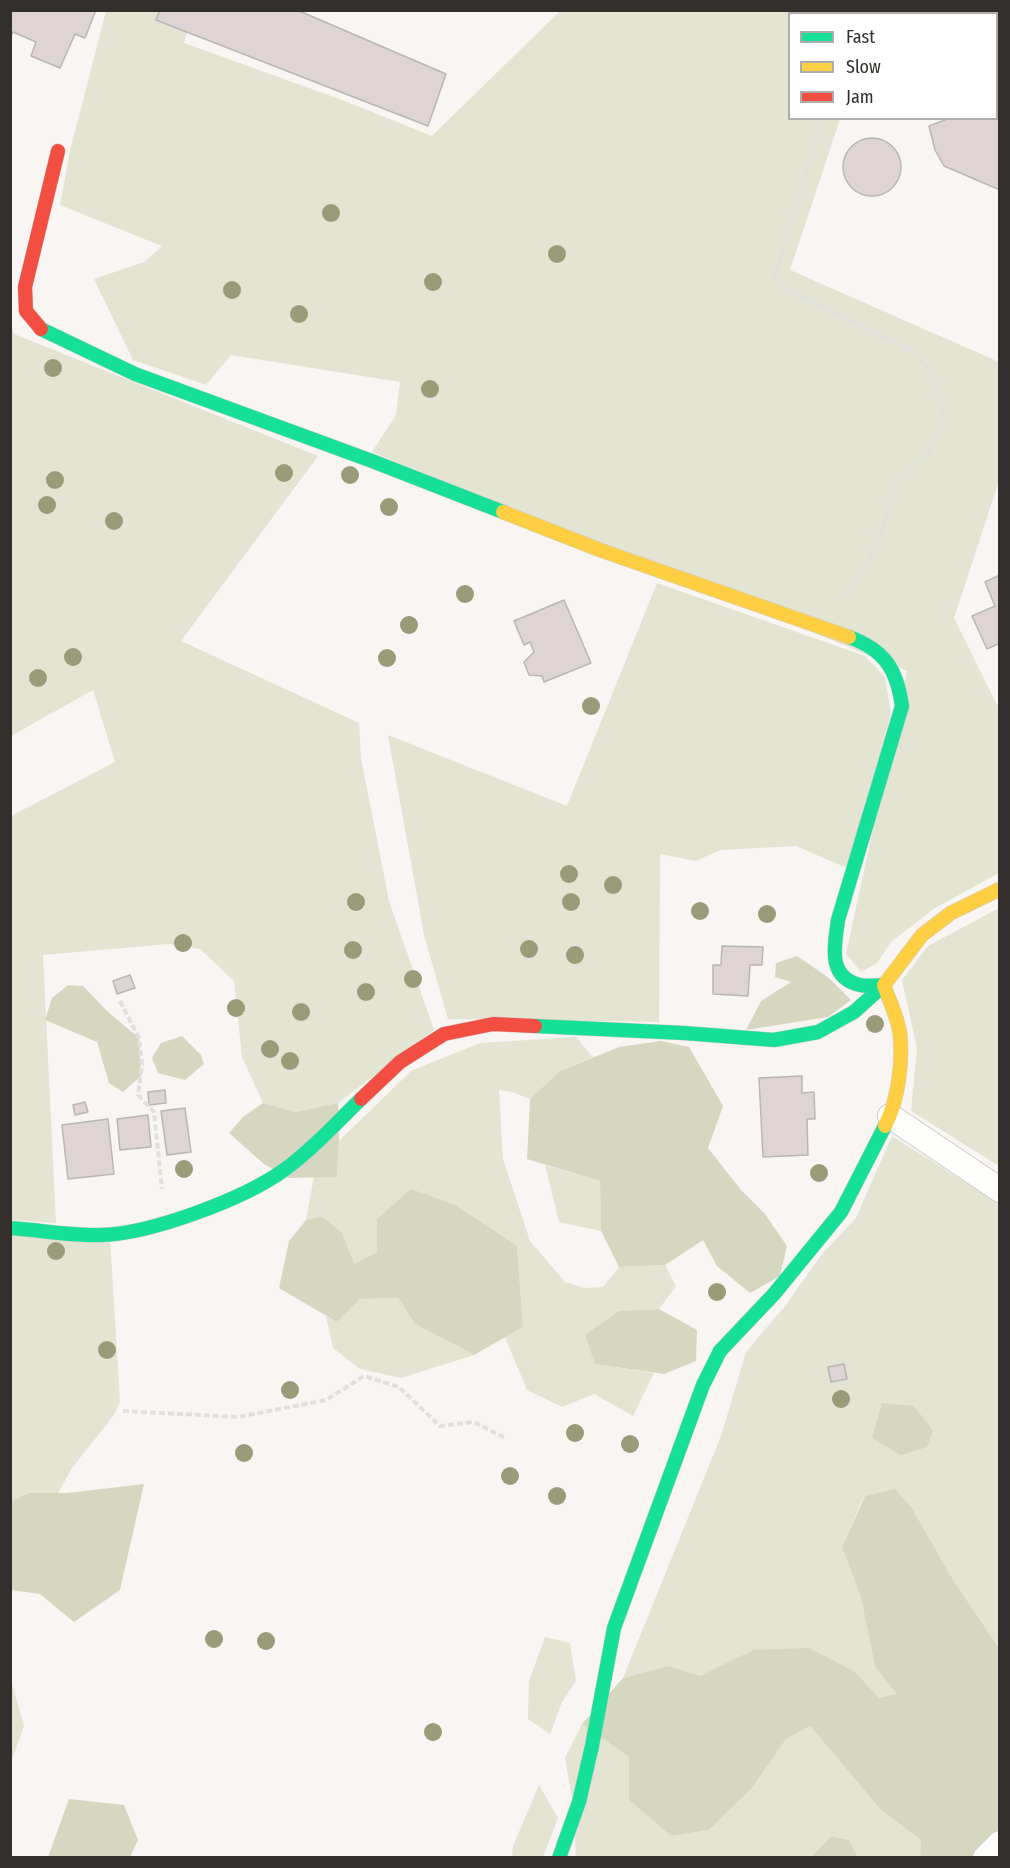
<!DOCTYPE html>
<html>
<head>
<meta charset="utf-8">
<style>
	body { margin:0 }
	#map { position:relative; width:1010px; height:1868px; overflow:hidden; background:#f8f5f2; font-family:"Fira Sans Condensed",sans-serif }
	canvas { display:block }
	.frame { position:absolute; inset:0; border:12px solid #322f2c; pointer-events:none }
	.legend { position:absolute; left:788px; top:12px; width:210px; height:108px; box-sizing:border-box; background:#fff; border:2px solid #adacab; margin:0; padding:8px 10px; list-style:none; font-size:18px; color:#322f2c }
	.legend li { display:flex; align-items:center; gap:12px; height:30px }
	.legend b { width:30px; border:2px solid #adacab }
</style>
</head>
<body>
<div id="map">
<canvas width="1010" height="1868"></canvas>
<div class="frame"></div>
<ul class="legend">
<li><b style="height:8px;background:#16e098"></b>Fast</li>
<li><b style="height:8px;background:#ffcf43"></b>Slow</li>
<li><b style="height:8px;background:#f24e42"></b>Jam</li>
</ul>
</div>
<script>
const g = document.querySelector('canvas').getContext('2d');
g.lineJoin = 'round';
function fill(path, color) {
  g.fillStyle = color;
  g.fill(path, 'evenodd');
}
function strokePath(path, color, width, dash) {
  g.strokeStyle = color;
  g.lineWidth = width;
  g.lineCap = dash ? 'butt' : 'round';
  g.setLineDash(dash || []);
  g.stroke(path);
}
fill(new Path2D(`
	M 106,11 L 194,11 L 184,43 L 342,100 L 432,136 L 560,11 L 857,11 L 861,13 L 790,14 L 790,118 L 840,119 L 790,270 L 999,362 L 999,481 L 954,618 L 996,703 L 999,706 L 999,873 L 935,908 L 891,942 L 877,963 L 861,972 L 846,954 L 907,671 L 372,452 L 396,415 L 400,382 L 231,355 L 206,385 L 133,360 L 94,279 L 144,262 L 162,246 L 60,205 L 70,151 Z
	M 10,321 L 14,334 L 318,456 L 181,641 L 359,723 L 361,758 L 389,901 L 434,1030 L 338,1103 L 295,1112 L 263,1103 L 242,1057 L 234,981 L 200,949 L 168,944 L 43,955 L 56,1223 L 11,1220 L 11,816 L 115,762 L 93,690 L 11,736 Z
	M 657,583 L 865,656 L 885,677 L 891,714 L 847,868 L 796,846 L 720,850 L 696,861 L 660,854 L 659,1022 L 448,1019 L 424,935 L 388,735 L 567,806 Z
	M 999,908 L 999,1166 L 911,1111 L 917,1048 L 902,980 L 928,946 Z
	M 576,1037 L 593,1057 L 560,1071 L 530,1099 L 512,1092 L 499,1090 L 503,1159 L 530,1241 L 565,1282 L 585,1288 L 603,1287 L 619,1267 L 665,1265 L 676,1286 L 659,1309 L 619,1311 L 595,1364 L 654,1373 L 633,1416 L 594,1394 L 562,1407 L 527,1390 L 505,1337 L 523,1327 L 517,1246 L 377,1219 L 377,1252 L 354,1264 L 306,1220 L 314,1177 L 337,1176 L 339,1141 L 411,1071 L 480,1043 Z
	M 892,1136 L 999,1204 L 999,1648 L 953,1580 L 864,1496 L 842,1547 L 861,1598 L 875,1667 L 898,1694 L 879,1699 L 855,1672 L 753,1650 L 700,1677 L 668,1666 L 623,1678 L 721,1436 L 746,1352 L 785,1306 L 822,1254 L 856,1218 Z
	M 545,1165 L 600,1181 L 601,1231 L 559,1222 Z
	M 11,1234 L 110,1238 L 120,1402 L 114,1415 L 72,1468 L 58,1493 L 28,1493 L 11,1502 Z
	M 398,1298 L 415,1324 L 474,1355 L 401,1378 L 360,1369 L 333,1348 L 326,1316 L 337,1322 L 360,1299 Z
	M 545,1637 L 570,1643 L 576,1681 L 562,1702 L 550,1734 L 528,1719 L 529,1681 Z
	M 11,1680 L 24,1726 L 11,1763 L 10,1763 Z
	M 582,1724 L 629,1757 L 629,1800 L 671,1836 L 709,1830 L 753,1787 L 786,1739 L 810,1726 L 881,1810 L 921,1840 L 920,1857 L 858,1857 L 849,1840 L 831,1836 L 811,1857 L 576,1857 L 572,1798 L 565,1758 Z
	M 539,1785 L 558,1818 L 543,1857 L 512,1858 L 513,1846 Z`), '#e3e4d2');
fill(new Path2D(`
	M 797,956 L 829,978 L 851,1000 L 828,1017 L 746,1030 L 761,1001 L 791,982 L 775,977 L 776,963 Z
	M 68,985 L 83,986 L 107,1011 L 139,1038 L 141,1076 L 123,1092 L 109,1083 L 97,1042 L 45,1020 L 52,998 Z
	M 182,1036 L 201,1055 L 204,1064 L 185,1080 L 158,1073 L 152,1058 L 161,1043 Z
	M 661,1041 L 689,1047 L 723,1106 L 708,1148 L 741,1190 L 765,1214 L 787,1246 L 780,1276 L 750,1293 L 717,1266 L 703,1240 L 665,1265 L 619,1267 L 601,1231 L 600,1181 L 527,1159 L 530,1099 L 560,1071 L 619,1047 Z
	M 263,1103 L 295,1112 L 338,1103 L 339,1141 L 337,1177 L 288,1178 L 264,1164 L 229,1133 L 243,1117 Z
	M 411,1189 L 455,1205 L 517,1246 L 523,1327 L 474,1355 L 415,1324 L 398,1298 L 360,1299 L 337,1322 L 279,1288 L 289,1241 L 306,1220 L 322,1217 L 342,1233 L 354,1264 L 377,1252 L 377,1219 Z
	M 659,1309 L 697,1330 L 696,1361 L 664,1374 L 595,1364 L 585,1335 L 619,1311 Z
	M 882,1403 L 914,1406 L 933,1431 L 927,1447 L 901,1455 L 872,1438 Z
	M 144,1484 L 120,1590 L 74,1622 L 40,1594 L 11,1590 L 11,1502 L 28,1493 L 67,1493 Z
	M 895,1489 L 911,1507 L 953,1580 L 999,1648 L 999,1830 L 971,1857 L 920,1857 L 921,1840 L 881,1810 L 810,1726 L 786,1739 L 753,1787 L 709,1830 L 671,1836 L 629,1800 L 629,1757 L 582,1724 L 623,1678 L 668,1666 L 700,1676 L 753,1650 L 809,1648 L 855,1672 L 879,1698 L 897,1694 L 875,1667 L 861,1598 L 842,1547 L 865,1496 Z
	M 69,1799 L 124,1805 L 138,1840 L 130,1857 L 48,1857 Z
	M 831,1836 L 849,1840 L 858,1857 L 811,1857 Z`), '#d6d7c1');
const building = new Path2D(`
	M 10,10 L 96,10 L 85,38 L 75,34 L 60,68 L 31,56 L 36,42 L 13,32 L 10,38 Z
	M 160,10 L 297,10 L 446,74 L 428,126 L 156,20 Z
	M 996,79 L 1000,80 L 1000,190 L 944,166 L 935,150 L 929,126 L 950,118 L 996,118 Z
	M843 167a29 29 0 1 1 58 0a29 29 0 1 1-58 0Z
	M 1000,575 L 1000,643 L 987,649 L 972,616 L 995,606 L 985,582 Z
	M 564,600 L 591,663 L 544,682 L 542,676 L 529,675 L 524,662 L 534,652 L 530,642 L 524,645 L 514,621 Z
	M 722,946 L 763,947 L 762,965 L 750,965 L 748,996 L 713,994 L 713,965 L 721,965 Z
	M 130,975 L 135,988 L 117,994 L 113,981 Z
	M 802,1076 L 802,1093 L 814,1092 L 815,1119 L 807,1119 L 808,1155 L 763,1157 L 759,1078 Z
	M 165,1090 L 166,1103 L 149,1105 L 148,1092 Z
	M 85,1102 L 88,1112 L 75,1115 L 73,1105 Z
	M 185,1108 L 191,1152 L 167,1155 L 161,1111 Z
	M 148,1115 L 151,1147 L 120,1150 L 117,1119 Z
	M 108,1119 L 114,1174 L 68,1179 L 62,1125 Z
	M 844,1364 L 847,1379 L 831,1382 L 828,1367 Z`);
fill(building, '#ded4d3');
strokePath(building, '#b9b6b4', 1.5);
const street = new Path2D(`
	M 890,1116 L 1000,1190
	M 985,1858 L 1000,1843`);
const fast = new Path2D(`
	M 41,329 L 135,374 L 372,461 L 503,512
	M 849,637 C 885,650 897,670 902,706 L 838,920 C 835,944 826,977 860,985 C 867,987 877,985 884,985
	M 535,1026 L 684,1033 L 774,1040 L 818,1032 L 854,1012 L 884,985
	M 10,1228 C 40,1230 71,1236 101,1235 C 150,1234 244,1199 284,1170 C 312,1150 336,1123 361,1099
	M 559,1858 L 579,1802 L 592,1746 L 614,1628 L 703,1385 L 720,1351 L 774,1294 L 841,1212 L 885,1126`);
const slow = new Path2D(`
	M 503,512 L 600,550 L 849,637
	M 885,1126 C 898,1101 903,1062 900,1034 C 898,1018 889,1000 884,985 L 922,935 L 951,913 L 1000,889`);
const jam = new Path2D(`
	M 41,329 L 26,311 L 25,287 L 58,151
	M 361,1099 L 400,1062 L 444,1034 L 493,1024 L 535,1026`);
strokePath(street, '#cecbc9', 26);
strokePath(fast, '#cecbc9', 15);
strokePath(slow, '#cecbc9', 15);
strokePath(jam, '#cecbc9', 15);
strokePath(new Path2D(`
	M 853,14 L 854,10
	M 822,118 L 775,276 L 787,289 L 916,352 L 932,373 L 944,415 L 928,452 L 895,482 L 884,524 L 867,567 L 839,600
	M 120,1001 L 139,1038 L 142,1065 L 138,1095 L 154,1112 L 162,1189
	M 123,1411 L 238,1417 L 326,1400 L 364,1376 L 399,1387 L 440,1426 L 474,1422 L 505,1438`), '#e1e0df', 4, [6, 3]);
strokePath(street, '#fefefd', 24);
strokePath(fast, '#16e098', 14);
strokePath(slow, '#ffcf43', 14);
strokePath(jam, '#f24e42', 14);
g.fillStyle = '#9a9b78';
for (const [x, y] of [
	[331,213],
	[557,254],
	[433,282],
	[232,290],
	[299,314],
	[53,368],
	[430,389],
	[284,473],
	[350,475],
	[55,480],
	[47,505],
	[389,507],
	[114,521],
	[465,594],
	[409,625],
	[73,657],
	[387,658],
	[38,678],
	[591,706],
	[569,874],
	[613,885],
	[356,902],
	[571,902],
	[700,911],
	[767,914],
	[183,943],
	[529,949],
	[353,950],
	[575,955],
	[413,979],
	[366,992],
	[236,1008],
	[301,1012],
	[875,1024],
	[270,1049],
	[290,1061],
	[184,1169],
	[819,1173],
	[56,1251],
	[717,1292],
	[107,1350],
	[290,1390],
	[841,1399],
	[575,1433],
	[630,1444],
	[244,1453],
	[510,1476],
	[557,1496],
	[214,1639],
	[266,1641],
	[433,1732]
]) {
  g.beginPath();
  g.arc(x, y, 9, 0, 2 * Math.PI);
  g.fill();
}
</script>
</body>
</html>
